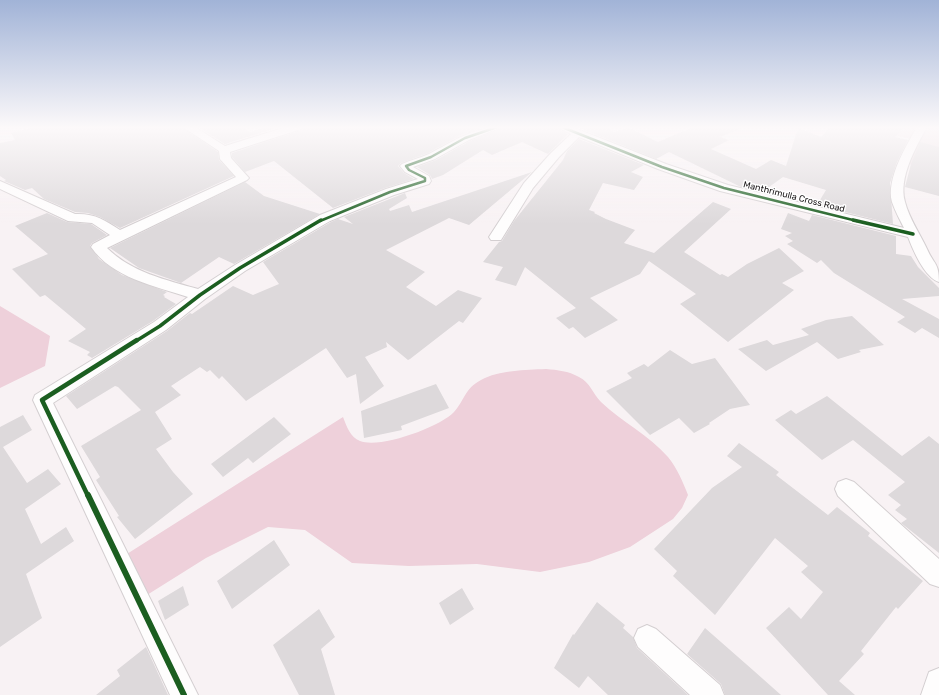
<!DOCTYPE html>
<html>
<head>
<meta charset="utf-8">
<style>
	body { margin:0 }
	canvas { display:block; background:#f8f2f4 }
</style>
</head>
<body>
<canvas width="939" height="695"></canvas>
<script>
const g = document.querySelector('canvas').getContext('2d');
g.lineJoin = 'round';
function fill(path, color) {
  g.fillStyle = color;
  g.fill(path, 'evenodd');
}
function strokePath(path, color, width, dash) {
  g.strokeStyle = color;
  g.lineWidth = width;
  g.lineCap = dash ? 'butt' : 'round';
  g.setLineDash(dash || []);
  g.stroke(path);
}
function drawText(font, color, halo, rows, align = 'center') {
  g.font = font + ' Rubik,sans-serif';
  g.lineWidth = 3;
  g.setLineDash([]);
  g.textBaseline = 'middle';
  g.strokeStyle = halo;
  g.fillStyle = color;
  for (const [text, x, y, turn = 0] of rows) {
    g.save();
    g.translate(x, y);
    g.rotate((+turn || 0) * Math.PI / 180);
    g.textAlign = isNaN(turn) ? turn : align;
    if (halo) g.strokeText(text, 0, 0);
    g.fillText(text, 0, 0);
    g.restore();
  }
}
fill(new Path2D(`
	M 859,127 L 939,127 L 939,175 L 903,162 L 916,140 Z`), '#ede1e4');
fill(new Path2D(`
	M 0,306 L 50,336 L 45,366 L 0,388 Z
	M 546,369 C 558,370 568,371 579,377 C 590,382 593,394 601,402 C 622,422 649,435 668,457 C 677,468 683,482 688,495 L 682,508 L 673,519 L 630,547 L 589,562 L 540,572 L 477,564 L 409,566 L 352,563 L 305,530 L 268,527 L 206,558 L 139,600 L 119,559 L 343,417 C 347,427 350,437 360,441 C 380,449 440,427 454,412 C 465,400 464,389 481,380 C 499,370 525,370 546,369 Z`), '#eed0da');
fill(new Path2D(`
	M 34,127 L 182,127 L 218,152 L 219,160 L 234,176 L 120,228 L 100,217 L 88,213 L 75,212 L 44,199 L 32,188 L 25,190 L 4,181 L 6,180 L 0,176 L 0,143 L 15,140 L 11,133 Z
	M 198,127 L 242,127 L 250,132 L 264,127 L 280,127 L 225,144 Z
	M 303,127 L 486,127 L 463,134 L 428,153 L 401,163 L 398,166 L 404,173 L 414,179 L 385,188 L 333,208 L 274,161 L 245,172 L 232,157 L 232,153 L 301,130 Z
	M 503,127 L 556,127 L 568,134 L 548,154 L 522,142 L 492,155 L 483,150 L 443,175 L 432,179 L 430,175 L 417,167 L 436,160 L 470,141 Z
	M 577,127 L 603,127 L 614,132 L 628,127 L 658,142 L 693,127 L 740,127 L 740,129 L 720,137 L 729,140 L 711,149 L 756,169 L 771,160 L 786,166 L 798,128 L 821,137 L 830,127 L 905,127 L 895,137 L 908,140 L 897,162 L 890,183 L 893,224 L 817,205 L 826,190 L 783,177 L 762,192 L 741,187 L 669,152 L 656,159 Z
	M 579,139 L 644,165 L 631,172 L 643,177 L 634,190 L 603,183 L 589,210 L 595,212 L 594,213 L 606,219 L 635,230 L 624,243 L 654,253 L 713,202 L 731,209 L 684,252 L 720,275 L 722,274 L 728,277 L 747,264 L 779,248 L 804,271 L 782,283 L 794,290 L 728,342 L 680,304 L 696,294 L 649,261 L 640,274 L 590,298 L 618,320 L 585,338 L 573,327 L 569,329 L 556,318 L 576,308 L 525,267 L 516,286 L 495,280 L 503,267 L 483,262 L 499,242 L 502,241 L 514,221 L 563,160 L 567,151 Z
	M 920,142 L 939,147 L 939,196 L 905,187 L 911,164 Z
	M 532,172 L 469,225 L 449,218 L 386,250 L 425,272 L 406,287 L 436,306 L 458,290 L 482,298 L 463,323 L 459,321 L 410,359 L 408,360 L 386,342 L 387,347 L 365,357 L 384,386 L 360,404 L 356,374 L 347,378 L 326,348 L 246,401 L 222,376 L 219,379 L 210,370 L 207,372 L 200,367 L 171,386 L 181,395 L 155,412 L 172,439 L 156,449 L 173,472 L 193,494 L 135,539 L 117,517 L 119,516 L 96,480 L 100,477 L 81,446 L 141,410 L 118,387 L 115,386 L 77,409 L 66,396 L 167,331 L 190,313 L 192,314 L 233,286 L 253,295 L 279,284 L 263,262 L 331,222 L 338,219 L 353,224 L 344,217 L 405,193 L 407,198 L 389,209 L 390,211 L 409,205 L 412,212 Z
	M 245,182 L 264,196 L 320,214 L 234,264 L 219,257 L 181,283 L 139,268 L 110,248 Z
	M 47,213 L 67,222 L 91,224 L 107,235 L 92,243 L 90,246 L 99,259 L 122,275 L 167,292 L 163,295 L 165,296 L 164,297 L 176,304 L 153,321 L 92,358 L 87,355 L 90,352 L 68,341 L 86,329 L 45,295 L 40,297 L 12,269 L 48,254 L 15,226 Z
	M 788,213 L 809,221 L 812,215 L 896,236 L 896,254 L 911,256 L 918,267 L 939,288 L 939,296 L 902,299 L 939,319 L 939,338 L 922,328 L 915,333 L 897,322 L 905,317 L 834,273 L 821,260 L 817,263 L 787,244 L 793,241 L 785,236 L 792,233 L 781,229 Z
	M 852,316 L 884,345 L 859,350 L 861,352 L 838,359 L 817,342 L 766,371 L 738,349 L 767,340 L 773,345 L 809,335 L 801,329 L 826,320 Z
	M 670,350 L 692,364 L 715,358 L 750,405 L 730,409 L 709,423 L 710,424 L 694,433 L 679,418 L 650,435 L 606,391 L 632,378 L 627,373 L 644,364 L 648,367 Z
	M 436,384 L 449,408 L 401,426 L 402,430 L 364,438 L 361,411 Z
	M 827,396 L 902,456 L 929,436 L 939,444 L 939,553 L 901,523 L 907,519 L 895,510 L 901,505 L 888,495 L 905,482 L 853,440 L 822,460 L 775,420 L 791,410 L 796,414 Z
	M 23,415 L 32,430 L 3,447 L 27,483 L 48,469 L 61,484 L 25,509 L 41,544 L 66,527 L 74,541 L 26,574 L 42,618 L 0,647 L 0,427 Z
	M 274,417 L 291,434 L 253,463 L 248,458 L 223,477 L 211,464 Z
	M 739,443 L 779,472 L 776,475 L 828,515 L 837,507 L 870,533 L 868,536 L 923,581 L 898,609 L 896,607 L 861,651 L 864,654 L 839,681 L 855,695 L 828,695 L 766,628 L 789,607 L 801,619 L 823,592 L 801,572 L 808,566 L 775,538 L 715,615 L 673,576 L 677,571 L 654,549 L 712,488 L 742,467 L 727,456 Z
	M 274,540 L 290,565 L 232,609 L 217,581 Z
	M 183,586 L 189,605 L 165,620 L 158,601 Z
	M 462,588 L 474,609 L 450,625 L 439,603 Z
	M 597,602 L 625,625 L 623,628 L 633,637 L 637,648 L 688,695 L 608,695 L 588,676 L 579,688 L 554,668 L 573,634 L 574,635 Z
	M 319,609 L 335,637 L 321,649 L 335,695 L 299,695 L 273,645 Z
	M 705,628 L 754,671 L 781,695 L 725,695 L 721,684 L 687,654 Z
	M 146,647 L 168,695 L 96,695 L 120,676 L 117,670 Z`), '#ddd9db');
const minor = new Path2D(`
	M 183,127 L 195,127 L 225,146 L 286,127 L 302,127 L 301,129 L 230,152 L 231,158 L 249,178 L 247,180 L 107,248 C 131,272 166,280 198,289 L 235,265 L 320,215 L 386,189 L 418,179 L 405,172 L 400,166 L 402,164 C 411,160 420,158 429,154 C 454,141 473,127 502,127 L 469,140 L 435,159 L 413,167 L 429,176 L 431,181 L 429,184 L 394,195 L 330,221 L 245,271 L 205,299 L 166,330 L 53,403 L 198,695 L 170,695 L 33,400 L 35,395 L 154,322 L 188,297 C 155,286 112,278 91,247 L 93,244 L 110,235 L 92,223 L 68,221 L 0,189 L 0,181 L 75,214 C 94,213 105,220 120,230 L 236,177 L 220,159 L 219,151 Z
	M 557,127 L 572,127 L 666,164 L 728,185 L 904,228 C 900,220 895,211 892,202 C 886,179 906,146 917,127 L 927,127 C 916,147 898,178 905,202 C 909,218 920,234 927,249 C 934,265 939,262 939,282 C 925,278 913,250 908,237 L 720,191 L 658,169 L 579,137 L 559,157 L 533,188 L 501,240 L 491,240 L 489,237 L 524,183 L 551,153 L 571,134 Z
	M 846,479 L 854,482 L 939,559 L 939,587 L 930,584 L 838,496 L 835,489 L 838,482 Z
	M 647,625 L 656,629 L 720,685 L 724,695 L 690,695 L 638,647 L 634,638 L 638,629 Z
	M 939,668 L 939,695 L 921,695 L 929,672 Z`);
strokePath(minor, '#d4cfd1', 2);
fill(minor, '#fefdfd');
strokePath(new Path2D(`
	M 562,127 L 662,167 L 724,188 L 857,221
	M 320,221 L 390,192 L 425,181 L 425,178 L 409,170 L 406,166 L 431,157 L 465,138 L 497,127`), '#1b5e20', 2.5);
strokePath(new Path2D(`
	M 853,220 L 913,234
	M 136,341 L 160,326 L 200,295 L 240,268 L 321,220`), '#1b5e20', 3.5);
strokePath(new Path2D(`
	M 88,496 L 42,400 L 137,340`), '#1b5e20', 4.5);
strokePath(new Path2D(`
	M 88,495 L 184,695`), '#1b5e20', 6);
const sky = g.createLinearGradient(0, 0, 0, 224);
sky.addColorStop(0, '#a1b3d7');
sky.addColorStop(0.57, '#fcf9fa');
sky.addColorStop(1, '#fcf9fa00');
g.fillStyle = sky;
g.fillRect(0, 0, 939, 224);
drawText('9px', '#1a1718', '#fff', [
	["Manthrimulla Cross Road",794,197,14]
]);
</script>
</body>
</html>
